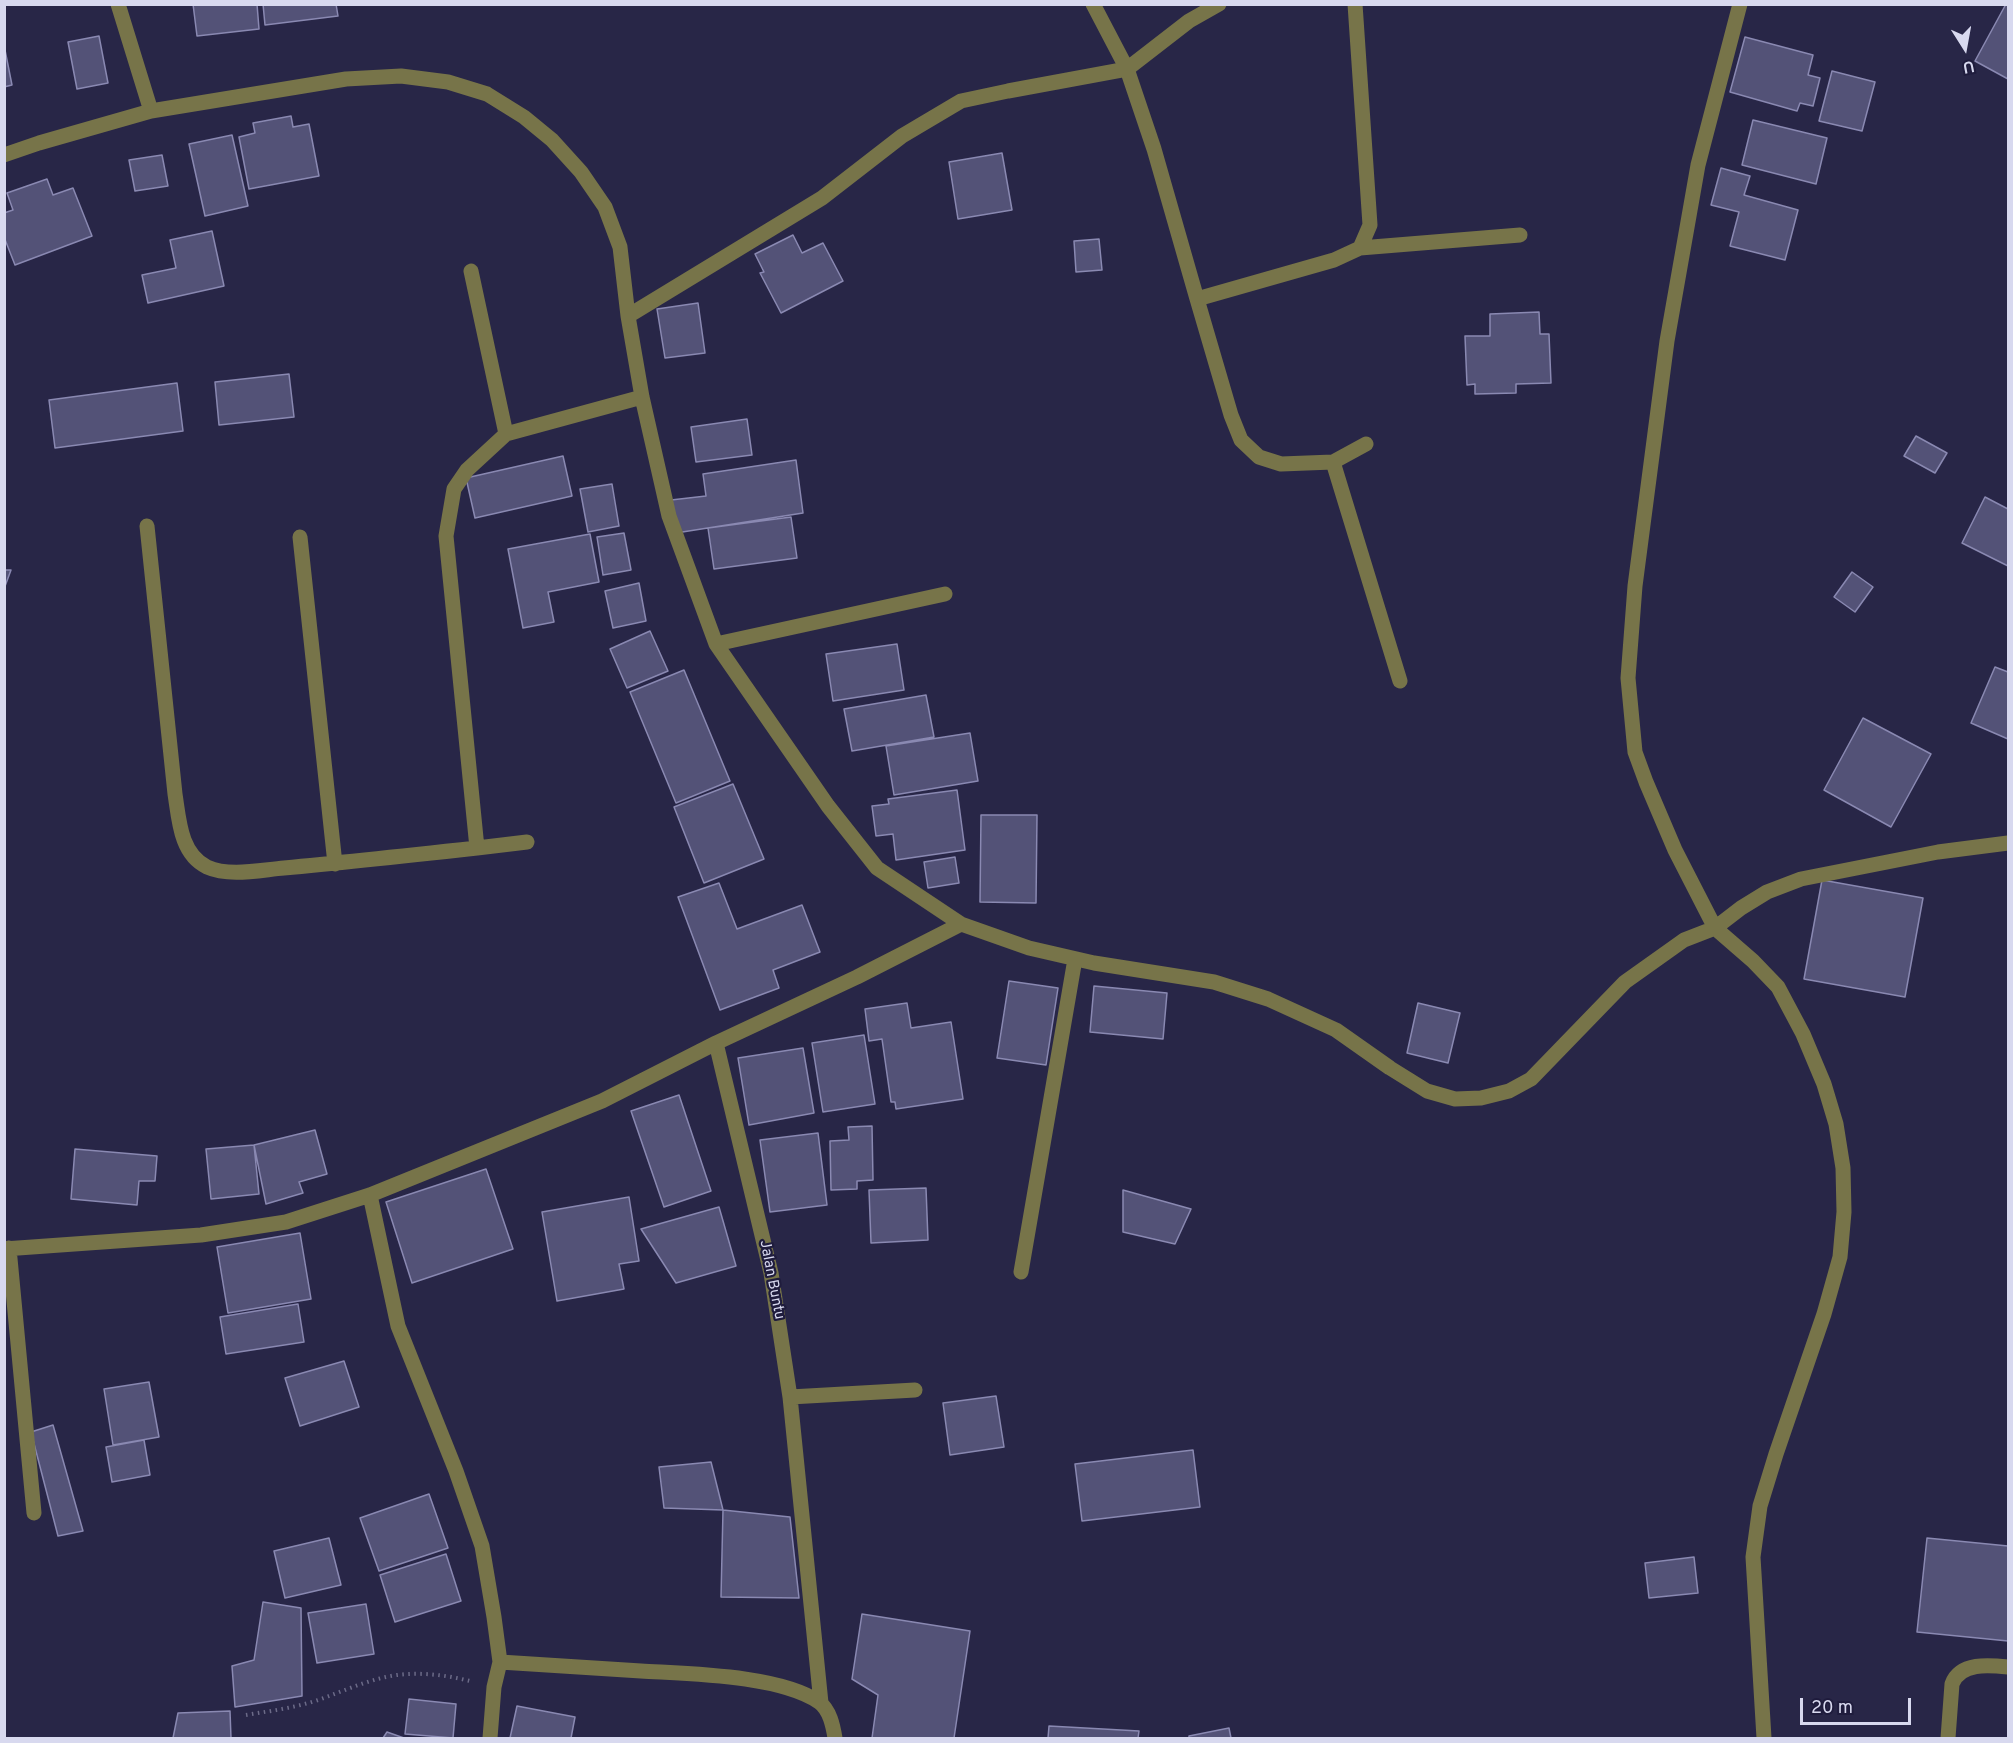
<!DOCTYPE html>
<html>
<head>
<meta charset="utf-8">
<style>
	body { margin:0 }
	#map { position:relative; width:2013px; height:1743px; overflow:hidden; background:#282647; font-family:Overpass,sans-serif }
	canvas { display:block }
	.frame { position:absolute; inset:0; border:6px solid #d8d9ef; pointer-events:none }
	.north { position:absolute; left:1935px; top:18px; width:60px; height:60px; -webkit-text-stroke:4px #1f1c3d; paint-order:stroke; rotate:169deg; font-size:16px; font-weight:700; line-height:24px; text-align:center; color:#d8d9ef }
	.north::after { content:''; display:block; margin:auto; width:21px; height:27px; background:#d8d9ef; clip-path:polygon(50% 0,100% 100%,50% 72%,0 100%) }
	.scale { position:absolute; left:1800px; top:1698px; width:111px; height:27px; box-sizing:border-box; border:3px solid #d8d9ef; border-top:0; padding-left:8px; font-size:18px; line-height:21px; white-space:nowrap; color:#d8d9ef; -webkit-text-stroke:4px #1f1c3d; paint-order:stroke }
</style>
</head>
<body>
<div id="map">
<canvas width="2013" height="1743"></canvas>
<div class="frame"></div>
<div class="north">U</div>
<div class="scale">20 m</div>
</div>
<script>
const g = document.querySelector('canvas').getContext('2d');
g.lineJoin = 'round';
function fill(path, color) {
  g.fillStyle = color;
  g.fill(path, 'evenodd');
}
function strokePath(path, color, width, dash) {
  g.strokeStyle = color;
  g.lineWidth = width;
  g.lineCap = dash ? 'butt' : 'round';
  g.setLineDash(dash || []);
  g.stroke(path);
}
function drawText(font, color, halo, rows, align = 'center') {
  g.font = font + ' Overpass,sans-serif';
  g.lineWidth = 4.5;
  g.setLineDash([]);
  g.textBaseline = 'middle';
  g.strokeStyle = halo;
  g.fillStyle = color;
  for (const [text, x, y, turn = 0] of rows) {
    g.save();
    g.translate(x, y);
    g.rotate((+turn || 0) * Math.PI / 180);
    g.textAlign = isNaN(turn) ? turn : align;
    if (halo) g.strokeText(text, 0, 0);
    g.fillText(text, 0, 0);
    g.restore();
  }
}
const building = new Path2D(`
	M 193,4 L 257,4 L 259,29 L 197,36 Z
	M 263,4 L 336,4 L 338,16 L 265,25 Z
	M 2006,4 L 2008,4 L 2008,79 L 1975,61 Z
	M 99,36 L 108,83 L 77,89 L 68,42 Z
	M 1745,37 L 1813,55 L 1808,75 L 1820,78 L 1813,106 L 1800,103 L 1797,111 L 1730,92 Z
	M 4,45 L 12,85 L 4,87 Z
	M 1832,71 L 1875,82 L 1862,131 L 1819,121 Z
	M 291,116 L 293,127 L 309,124 L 319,176 L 249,189 L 239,137 L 255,133 L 253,123 Z
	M 1753,120 L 1827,138 L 1816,184 L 1742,165 Z
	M 232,135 L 248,206 L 205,216 L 189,144 Z
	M 1002,153 L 1012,210 L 958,219 L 949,162 Z
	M 162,155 L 168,186 L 135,191 L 129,160 Z
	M 1721,168 L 1750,176 L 1744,195 L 1798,210 L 1785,260 L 1730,246 L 1739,212 L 1711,205 Z
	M 47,179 L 53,195 L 73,188 L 92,236 L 15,265 L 4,237 L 4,213 L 13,210 L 7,193 Z
	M 212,231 L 224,286 L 148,303 L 142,275 L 176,268 L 170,240 Z
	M 793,235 L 802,253 L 823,243 L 843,281 L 781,313 L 760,273 L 764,272 L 755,254 Z
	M 1099,239 L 1102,270 L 1076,272 L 1074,241 Z
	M 698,303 L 705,353 L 665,358 L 657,309 Z
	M 1539,312 L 1540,334 L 1549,334 L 1551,383 L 1516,384 L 1516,393 L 1475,394 L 1475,384 L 1467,385 L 1465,336 L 1490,336 L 1490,314 Z
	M 289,374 L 294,417 L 219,425 L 215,382 Z
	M 177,383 L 183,431 L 55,448 L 49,400 Z
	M 747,419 L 752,455 L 696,462 L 691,427 Z
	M 1916,436 L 1947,453 L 1935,473 L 1904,456 Z
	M 563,456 L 572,496 L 475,518 L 466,478 Z
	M 796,460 L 803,513 L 676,533 L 671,500 L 706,496 L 703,474 Z
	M 612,484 L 619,526 L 588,532 L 580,489 Z
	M 1985,497 L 2008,509 L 2008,566 L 1962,543 Z
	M 791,517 L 797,558 L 714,569 L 708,528 Z
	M 624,533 L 631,570 L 603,575 L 597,537 Z
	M 590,534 L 599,582 L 548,592 L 554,622 L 523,628 L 508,549 Z
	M 4,570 L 11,570 L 4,589 Z
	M 1852,572 L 1873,587 L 1855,612 L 1834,597 Z
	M 639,583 L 646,621 L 613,628 L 605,591 Z
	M 650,631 L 668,671 L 627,688 L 610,649 Z
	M 897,644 L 904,690 L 833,701 L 826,654 Z
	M 1995,667 L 2008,672 L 2008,739 L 1971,723 Z
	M 684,670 L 730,781 L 676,803 L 630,692 Z
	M 926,695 L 934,737 L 852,751 L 844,709 Z
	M 1863,718 L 1931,754 L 1891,827 L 1824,790 Z
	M 970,733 L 978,781 L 894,795 L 886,746 Z
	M 733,784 L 764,859 L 704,883 L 674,807 Z
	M 957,790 L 965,850 L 896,860 L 893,834 L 876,836 L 872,806 L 889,804 L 888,799 Z
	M 981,815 L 1037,815 L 1036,903 L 980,902 Z
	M 955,857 L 959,883 L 928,888 L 924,862 Z
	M 1822,880 L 1923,898 L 1905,997 L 1804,979 Z
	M 719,883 L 737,929 L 802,905 L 820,952 L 773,970 L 779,988 L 720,1010 L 678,897 Z
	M 1009,981 L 1058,988 L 1046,1065 L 997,1058 Z
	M 1094,986 L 1167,993 L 1163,1039 L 1090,1032 Z
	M 907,1003 L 911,1028 L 951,1022 L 963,1099 L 896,1109 L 895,1102 L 891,1102 L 882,1039 L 869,1041 L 865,1009 Z
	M 1418,1003 L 1460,1013 L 1448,1063 L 1407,1053 Z
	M 864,1035 L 875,1104 L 823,1112 L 812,1043 Z
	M 803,1048 L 814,1113 L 749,1125 L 738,1058 Z
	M 679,1095 L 711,1191 L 664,1207 L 631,1111 Z
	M 872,1126 L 873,1180 L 857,1181 L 857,1189 L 831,1190 L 830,1141 L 849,1140 L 848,1127 Z
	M 315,1130 L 327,1174 L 299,1182 L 303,1193 L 266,1204 L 254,1145 Z
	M 818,1133 L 827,1205 L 770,1212 L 760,1140 Z
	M 254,1145 L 259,1194 L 211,1199 L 206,1149 Z
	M 75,1149 L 157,1156 L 155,1181 L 139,1181 L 137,1205 L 71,1199 Z
	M 486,1169 L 513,1249 L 412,1283 L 386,1202 Z
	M 926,1188 L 928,1240 L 871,1243 L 869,1190 Z
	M 1123,1190 L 1191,1209 L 1175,1244 L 1123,1232 Z
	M 629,1197 L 639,1261 L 619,1264 L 624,1289 L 557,1301 L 542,1212 Z
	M 719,1207 L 736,1266 L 676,1283 L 641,1229 Z
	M 300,1233 L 311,1299 L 228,1313 L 217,1247 Z
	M 298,1304 L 304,1342 L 226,1354 L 220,1317 Z
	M 344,1361 L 359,1407 L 300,1426 L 285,1378 Z
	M 149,1382 L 159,1437 L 113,1445 L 104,1389 Z
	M 996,1396 L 1004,1447 L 950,1455 L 943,1403 Z
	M 53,1425 L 83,1531 L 58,1536 L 31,1432 Z
	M 144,1440 L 150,1475 L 112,1482 L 106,1447 Z
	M 1193,1450 L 1200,1507 L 1082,1521 L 1075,1464 Z
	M 711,1462 L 723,1510 L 664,1508 L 659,1467 Z
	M 429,1494 L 448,1548 L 379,1571 L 360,1518 Z
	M 723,1510 L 790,1517 L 799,1598 L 721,1597 Z
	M 329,1538 L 341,1585 L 285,1598 L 274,1551 Z
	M 1927,1538 L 2008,1546 L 2008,1641 L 1917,1632 Z
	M 446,1554 L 461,1601 L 395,1622 L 380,1575 Z
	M 1694,1557 L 1698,1593 L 1649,1598 L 1645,1563 Z
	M 263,1602 L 301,1608 L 302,1696 L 235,1707 L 232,1666 L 254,1660 Z
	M 366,1604 L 374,1654 L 317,1663 L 308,1613 Z
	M 862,1614 L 970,1631 L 954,1738 L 872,1738 L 878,1695 L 852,1679 Z
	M 409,1699 L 456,1704 L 453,1738 L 405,1734 Z
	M 517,1706 L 575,1717 L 571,1738 L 510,1738 Z
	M 230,1711 L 231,1738 L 173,1738 L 178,1713 Z
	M 1049,1726 L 1139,1731 L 1138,1738 L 1048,1738 Z
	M 1229,1728 L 1231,1738 L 1189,1738 L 1189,1736 Z
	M 387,1732 L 404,1738 L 383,1738 Z`);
fill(building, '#535277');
strokePath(building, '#8a89b2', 1.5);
strokePath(new Path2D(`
	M 246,1715 C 270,1711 294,1708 318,1700 C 344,1691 369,1679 397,1675 C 421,1672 446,1675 470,1681`), '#6c6b88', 4, [1.5, 4.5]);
strokePath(new Path2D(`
	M 118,4 L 151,111
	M 1093,4 L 1127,69 L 1154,149 L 1197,299
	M 1355,4 L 1370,225 L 1360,248 L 1334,260 L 1197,299 L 1231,415 L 1241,440 L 1259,457 L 1281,464 L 1333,462 L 1366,444
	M 1740,4 L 1698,165 L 1667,341 L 1635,586 L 1628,678 L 1635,752 L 1646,782 L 1675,850 L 1715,928 L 1741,908 L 1767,892 L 1801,879 L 1938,852 L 2008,843
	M 4,155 L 39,143 L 151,111 L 346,79 L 401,76 L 448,82 L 487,94 L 524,117 L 552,140 L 581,172 L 605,207 L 620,247 L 628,316 L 642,397 L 669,516 L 716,644 L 828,806 L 877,868 L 961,924 L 1029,948 L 1094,963 L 1214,982 L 1268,999 L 1336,1030 L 1390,1068 L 1427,1091 L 1455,1099 L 1481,1098 L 1509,1091 L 1531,1079 L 1625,982 L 1684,940 L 1715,928 L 1753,961 L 1778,987 L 1803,1034 L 1824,1084 L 1836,1124 L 1843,1168 L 1844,1212 L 1840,1257 L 1824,1314 L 1776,1454 L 1760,1506 L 1753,1557 L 1764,1738
	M 1360,248 L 1520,235
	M 471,271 L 506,434
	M 628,316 L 822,198 L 902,136 L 961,101 L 1008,91 L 1127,69 L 1189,21 L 1219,4
	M 1333,462 L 1400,681
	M 147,526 L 175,794 C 179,819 180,854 207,867 C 229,877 260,870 284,868 C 349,862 413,855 477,848
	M 300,537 L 335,864
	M 716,644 L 945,594
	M 527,842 L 477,848 L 446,536 L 454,489 L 467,470 L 506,434 L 642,397
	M 716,1043 L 771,1273 L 790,1397 L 915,1390
	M 370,1195 L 398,1326 L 456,1471 L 482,1546 L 494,1617 L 500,1662 L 494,1687 L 490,1738
	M 9,1248 L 34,1513
	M 4,1249 L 201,1235 L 286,1222 L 370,1195 L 602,1101 L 716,1043 L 857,977 L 961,924
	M 1021,1272 L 1075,959
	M 790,1397 L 821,1703
	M 500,1662 C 547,1665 594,1668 641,1671 C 690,1674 779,1675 819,1702 C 830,1710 833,1726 835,1738
	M 1948,1738 L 1952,1684 C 1960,1662 1989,1665 2008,1667`), '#777449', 15);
drawText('15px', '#d8d9ef', '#1f1c3d', [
	["Jalan Buntu",771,1280,79]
]);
</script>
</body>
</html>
